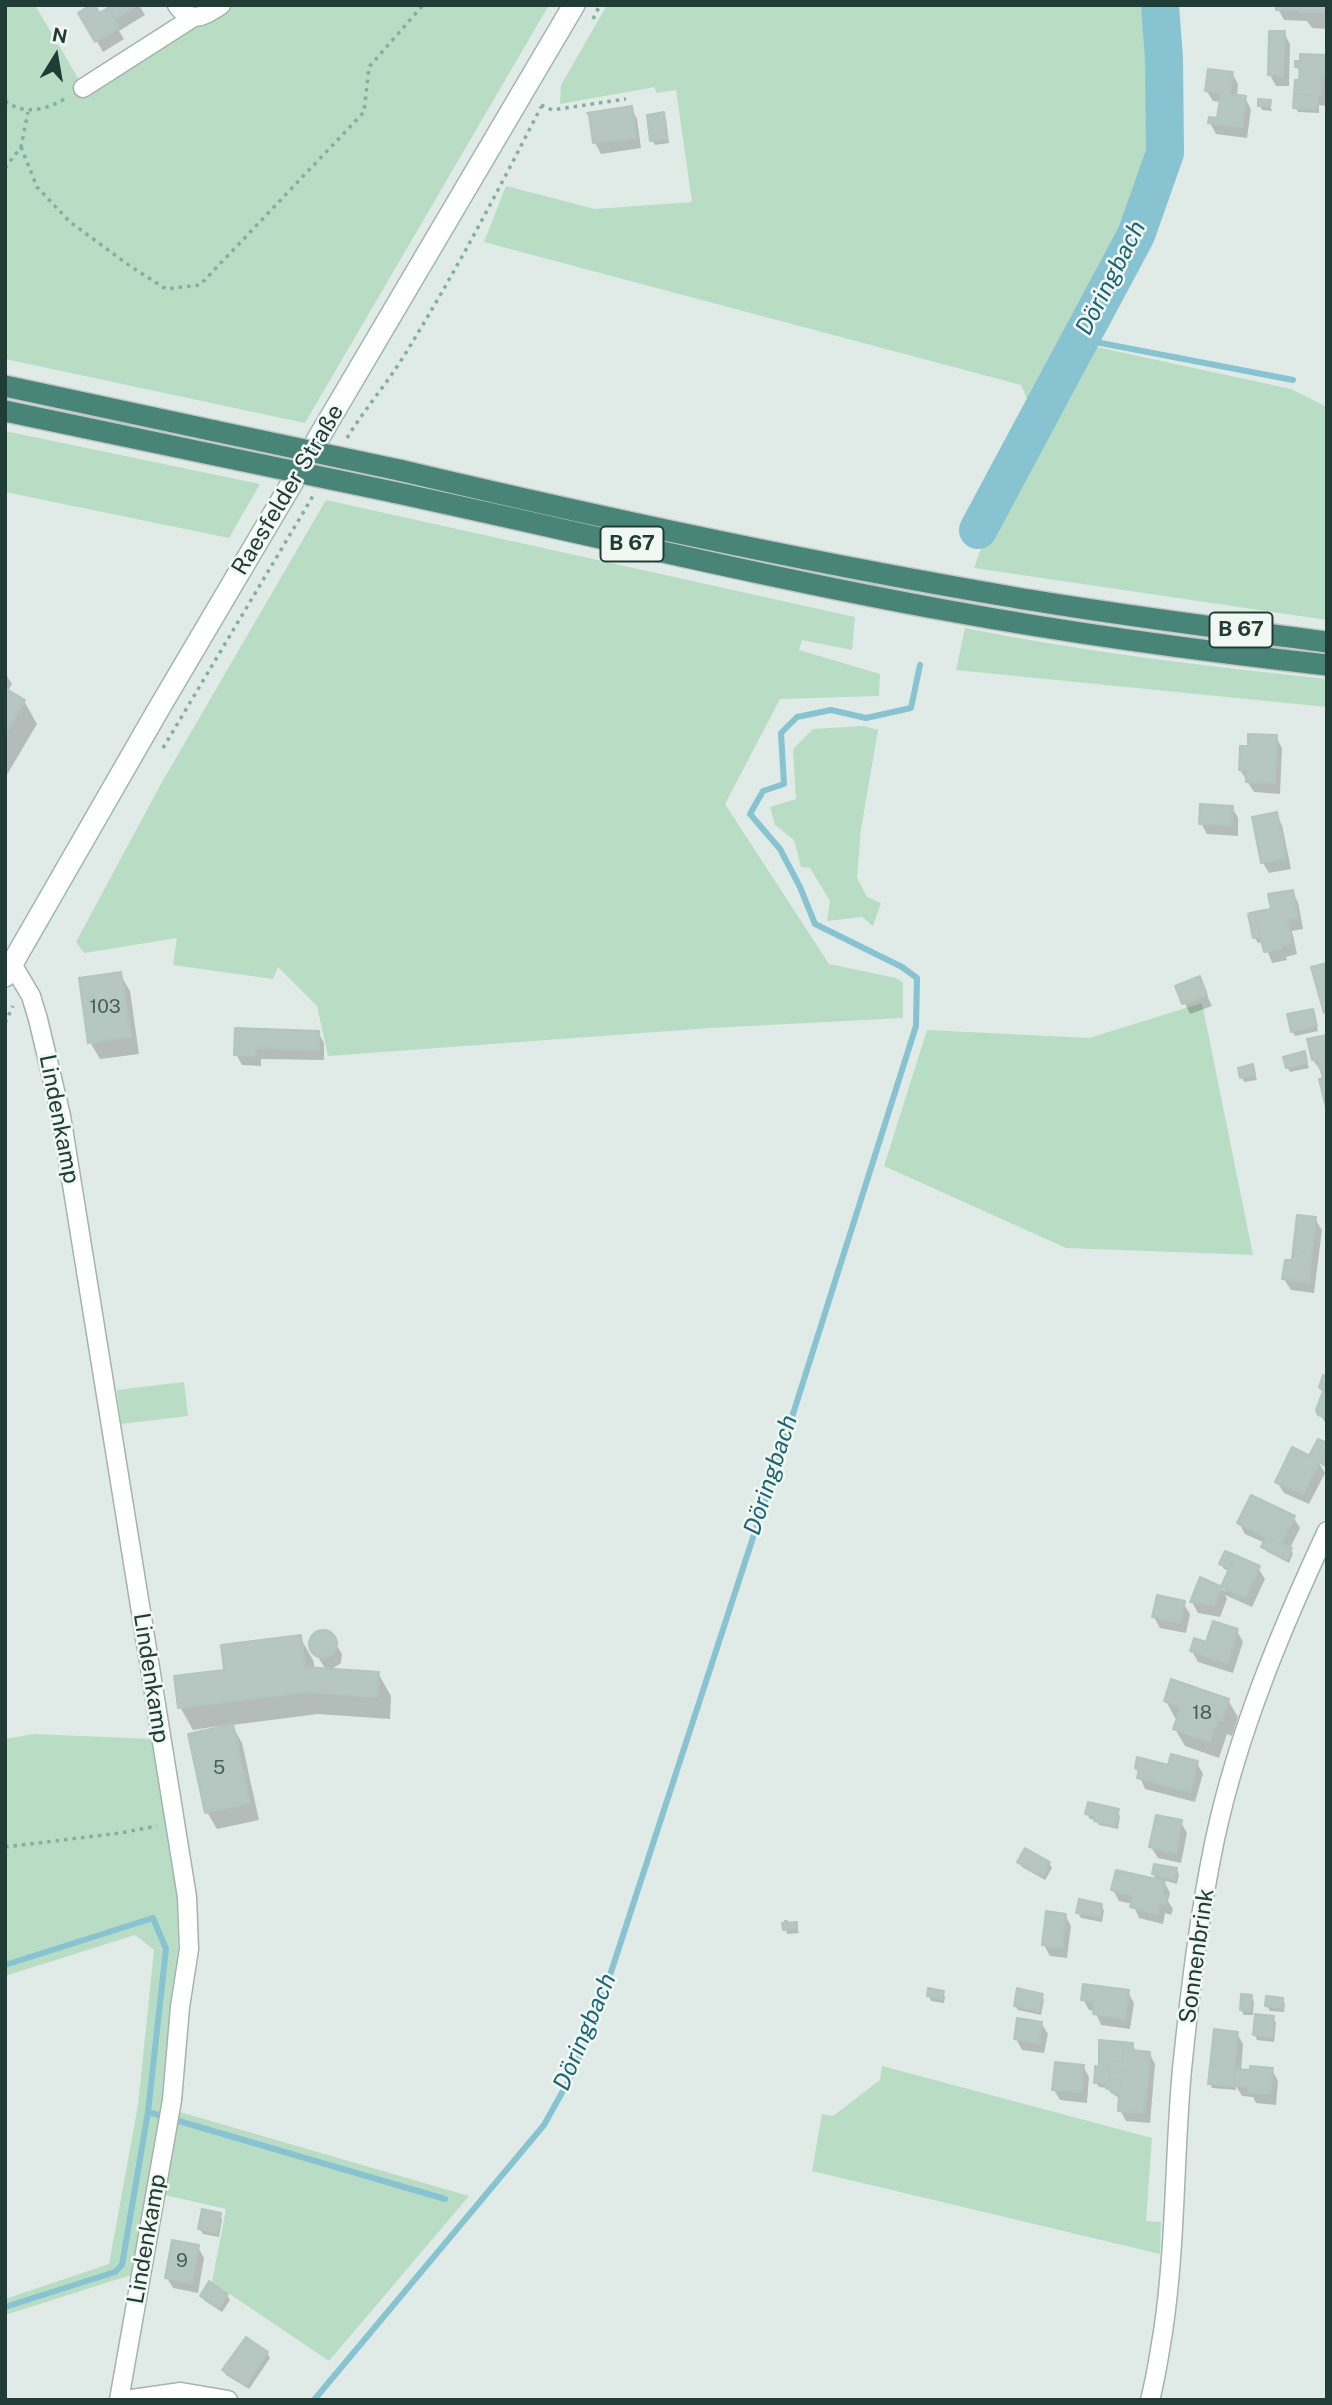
<!DOCTYPE html>
<html>
<head>
<meta charset="utf-8">
<style>
	body { margin:0 }
	#map { position:relative; width:1332px; height:2405px; overflow:hidden; background:#e0ebe7; font-family:"Public Sans",sans-serif }
	canvas { display:block }
	.frame { position:absolute; inset:0; border:7px solid #213c35; pointer-events:none }
	.north { position:absolute; left:21px; top:21px; width:70px; height:70px; -webkit-text-stroke:5px #f1f8f4; paint-order:stroke; rotate:11deg; font-size:19px; font-weight:700; line-height:28px; text-align:center; color:#213c35 }
	.north::after { content:''; display:block; margin:auto; width:24px; height:32px; background:#213c35; clip-path:polygon(50% 0,100% 100%,50% 72%,0 100%) }
</style>
</head>
<body>
<div id="map">
<canvas width="1332" height="2405"></canvas>
<div class="frame"></div>
<div class="north">N</div>
</div>
<script>
const g = document.querySelector('canvas').getContext('2d');
g.lineJoin = 'round';
function fill(path, color) {
  g.fillStyle = color;
  g.fill(path, 'evenodd');
}
function strokePath(path, color, width, dash) {
  g.strokeStyle = color;
  g.lineWidth = width;
  g.lineCap = dash ? 'butt' : 'round';
  g.setLineDash(dash || []);
  g.stroke(path);
}
function drawText(font, color, halo, rows, align = 'center') {
  g.font = font + ' "Public Sans",sans-serif';
  g.lineWidth = 5;
  g.setLineDash([]);
  g.textBaseline = 'middle';
  g.strokeStyle = halo;
  g.fillStyle = color;
  for (const [text, x, y, turn = 0] of rows) {
    g.save();
    g.translate(x, y);
    g.rotate((+turn || 0) * Math.PI / 180);
    g.textAlign = isNaN(turn) ? turn : align;
    if (halo) g.strokeText(text, 0, 0);
    g.fillText(text, 0, 0);
    g.restore();
  }
}
fill(new Path2D(`
	M 5,5 L 35,5 L 88,95 L 228,5 L 549,5 L 305,423 L 5,359 Z
	M 607,5 L 1148,5 L 1158,109 L 1153,161 L 1128,222 L 1076,317 L 1027,399 L 1021,385 L 484,242 L 506,186 L 595,209 L 692,202 L 676,90 L 656,93 L 655,87 L 560,104 L 561,85 Z
	M 1092,346 L 1291,389 L 1327,407 L 1327,620 L 974,568 L 986,535 L 1002,524 Z
	M 5,431 L 260,484 L 229,538 L 5,492 Z
	M 326,500 L 855,617 L 852,650 L 802,640 L 799,650 L 880,674 L 879,696 L 780,699 L 725,804 L 829,964 L 896,978 L 903,983 L 903,1018 L 711,1028 L 328,1056 L 317,1006 L 278,967 L 273,979 L 173,965 L 177,938 L 84,953 L 76,942 L 162,782 Z
	M 965,628 C 1084,652 1206,666 1327,679 L 1327,707 L 956,670 Z
	M 863,726 L 878,730 L 861,829 L 857,878 L 867,897 L 881,903 L 873,926 L 862,917 L 827,921 L 830,901 L 810,868 L 801,867 L 794,840 L 775,825 L 770,807 L 796,799 L 793,749 L 813,729 Z
	M 1202,1003 L 1253,1255 L 1066,1248 L 884,1166 L 927,1030 L 1089,1038 Z
	M 184,1382 L 188,1416 L 121,1424 L 117,1390 Z
	M 34,1734 L 152,1739 L 177,1894 L 178,1953 L 162,2107 L 131,2275 L 5,2315 L 5,2299 L 109,2264 L 138,2105 L 154,1950 L 135,1935 L 5,1976 L 5,1739 Z
	M 882,2066 L 1152,2138 L 1146,2221 L 1161,2222 L 1160,2254 L 812,2171 L 822,2114 L 833,2116 L 880,2080 Z
	M 180,2112 L 469,2196 L 329,2361 L 212,2282 L 226,2209 L 165,2195 Z`), '#b9ddc4');
fill(new Path2D(`
	M 109,5 L 139,5 L 145,15 L 119,31 L 124,39 L 103,52 L 81,13 L 99,15 L 110,8 Z
	M 1327,5 L 1327,29 L 1312,28 L 1307,21 L 1284,20 L 1278,9 Z
	M 1284,33 L 1290,44 L 1289,86 L 1276,86 L 1270,75 Z
	M 1327,57 L 1326,106 L 1319,105 L 1319,113 L 1298,112 L 1295,107 L 1296,82 L 1301,82 L 1301,74 L 1297,67 L 1302,63 Z
	M 1232,73 L 1238,84 L 1237,97 L 1245,98 L 1251,109 L 1247,138 L 1216,134 L 1210,123 L 1219,120 L 1221,102 L 1213,101 L 1206,90 Z
	M 1269,102 L 1272,111 L 1262,110 L 1259,105 Z
	M 631,108 L 637,119 L 641,148 L 601,154 L 595,143 Z
	M 663,114 L 666,119 L 669,143 L 655,145 L 652,140 Z
	M 5,673 L 12,684 L 8,691 L 24,701 L 37,724 L 5,778 Z
	M 1276,737 L 1282,748 L 1280,794 L 1254,792 L 1240,770 L 1249,747 Z
	M 1232,807 L 1238,818 L 1238,836 L 1207,834 L 1201,823 Z
	M 1276,814 L 1282,825 L 1291,869 L 1269,873 L 1263,863 Z
	M 1292,892 L 1298,902 L 1303,929 L 1292,931 L 1297,954 L 1286,957 L 1287,960 L 1272,963 L 1264,942 L 1258,943 L 1255,938 L 1250,915 L 1254,914 L 1258,920 L 1273,911 Z
	M 120,974 L 130,991 L 139,1054 L 100,1059 L 90,1042 Z
	M 1199,978 L 1212,1006 L 1190,1014 L 1177,987 Z
	M 1314,1015 L 1318,1031 L 1295,1036 L 1292,1031 Z
	M 236,1029 L 318,1032 L 324,1043 L 324,1060 L 261,1059 L 261,1066 L 242,1065 L 236,1054 Z
	M 1327,1036 L 1325,1079 L 1323,1070 L 1320,1070 L 1313,1060 Z
	M 1304,1053 L 1309,1068 L 1290,1072 L 1287,1067 Z
	M 1252,1066 L 1257,1080 L 1244,1082 L 1242,1077 Z
	M 1315,1219 L 1322,1230 L 1314,1293 L 1291,1290 L 1284,1279 Z
	M 1327,1379 L 1327,1426 L 1318,1410 Z
	M 1327,1445 L 1327,1468 L 1319,1463 L 1325,1473 L 1309,1504 L 1284,1493 L 1277,1482 L 1313,1460 Z
	M 1293,1517 L 1300,1528 L 1290,1548 L 1293,1554 L 1289,1563 L 1266,1551 L 1263,1547 L 1265,1543 L 1245,1534 L 1239,1523 Z
	M 1226,1553 L 1258,1568 L 1265,1579 L 1252,1607 L 1225,1595 L 1227,1599 L 1220,1617 L 1198,1613 L 1192,1602 L 1201,1580 L 1226,1591 L 1223,1587 L 1230,1571 L 1224,1569 L 1221,1564 Z
	M 1183,1603 L 1190,1614 L 1186,1633 L 1160,1628 L 1154,1617 Z
	M 1237,1631 L 1243,1642 L 1233,1673 L 1198,1662 L 1192,1651 Z
	M 321,1632 L 330,1634 L 342,1654 L 341,1663 L 330,1670 L 378,1673 L 391,1696 L 390,1719 L 318,1714 L 232,1725 L 242,1743 L 259,1820 L 217,1829 L 207,1812 L 219,1726 L 193,1730 L 180,1707 L 226,1672 L 300,1637 L 313,1660 L 315,1669 L 326,1670 L 312,1647 L 313,1638 Z
	M 1228,1700 L 1238,1717 L 1232,1736 L 1227,1734 L 1219,1758 L 1185,1746 L 1175,1729 L 1179,1719 L 1175,1718 L 1166,1701 Z
	M 1197,1763 L 1203,1774 L 1195,1802 L 1145,1789 L 1136,1768 Z
	M 1117,1811 L 1120,1816 L 1118,1829 L 1099,1825 L 1096,1820 L 1090,1819 L 1087,1814 Z
	M 1181,1822 L 1187,1833 L 1181,1863 L 1158,1858 L 1151,1847 Z
	M 1019,1862 L 1049,1863 L 1052,1868 L 1045,1880 L 1022,1867 Z
	M 1176,1869 L 1179,1874 L 1177,1884 L 1163,1880 L 1170,1893 L 1168,1901 L 1173,1909 L 1171,1915 L 1165,1913 L 1163,1924 L 1139,1918 L 1133,1904 L 1119,1901 L 1113,1890 L 1157,1881 L 1153,1874 Z
	M 1101,1905 L 1104,1910 L 1102,1922 L 1081,1918 L 1078,1913 Z
	M 1065,1915 L 1071,1926 L 1067,1958 L 1050,1956 L 1044,1945 Z
	M 784,1920 L 787,1920 L 790,1924 L 796,1924 L 799,1933 L 787,1934 Z
	M 942,1992 L 945,1997 L 944,2003 L 931,2001 L 929,1996 Z
	M 1128,1992 L 1134,2003 L 1130,2029 L 1101,2025 L 1095,2011 L 1089,2010 L 1083,1999 Z
	M 1042,1995 L 1044,2000 L 1041,2015 L 1018,2010 L 1015,2006 Z
	M 1251,1997 L 1254,2002 L 1253,2015 L 1244,2015 L 1241,2010 Z
	M 1282,2000 L 1285,2004 L 1284,2012 L 1270,2011 L 1267,2006 Z
	M 1273,2018 L 1276,2023 L 1274,2042 L 1257,2040 L 1255,2035 Z
	M 1041,2023 L 1048,2034 L 1044,2053 L 1022,2050 L 1016,2039 Z
	M 1237,2033 L 1243,2044 L 1241,2071 L 1272,2070 L 1278,2081 L 1276,2105 L 1256,2103 L 1253,2097 L 1242,2096 L 1236,2086 L 1236,2090 L 1212,2088 L 1210,2083 Z
	M 1132,2044 L 1136,2052 L 1149,2053 L 1155,2064 L 1150,2123 L 1126,2121 L 1120,2110 L 1121,2099 L 1111,2093 L 1108,2088 L 1099,2087 L 1096,2082 L 1100,2072 L 1102,2057 Z
	M 1083,2066 L 1089,2077 L 1087,2103 L 1060,2100 L 1054,2090 Z
	M 219,2214 L 222,2219 L 219,2237 L 203,2234 L 200,2229 Z
	M 198,2247 L 204,2258 L 198,2293 L 173,2288 L 167,2278 Z
	M 210,2284 L 227,2295 L 230,2300 L 222,2312 L 205,2301 L 202,2296 Z
	M 267,2353 L 270,2358 L 249,2389 L 226,2375 L 224,2370 Z`), '#0003');
strokePath(new Path2D(`
	M 1080,339 L 1293,380
	M 5,1965 L 153,1918 L 166,1949 L 148,2112
	M 5,2307 L 115,2272 L 122,2265 L 148,2112 L 445,2199
	M 314,2400 L 544,2125 L 569,2080 L 595,2021 L 780,1455 L 916,1026 L 917,978 L 902,967 L 815,924 L 800,887 L 780,849 L 750,814 L 763,791 L 784,784 L 781,733 L 797,717 L 831,710 L 866,718 L 911,708 L 920,665`), '#88c3d1', 6);
strokePath(new Path2D(`
	M 978,530 L 1136,235 L 1165,153 L 1164,59 L 1160,5`), '#88c3d1', 38);
const building = new Path2D(`
	M 90,5 L 95,5 L 99,13 L 108,8 L 119,28 L 95,42 L 78,13 Z
	M 107,5 L 138,5 L 115,19 Z
	M 1276,5 L 1300,5 L 1300,10 L 1276,10 Z
	M 1300,5 L 1327,5 L 1327,12 L 1300,12 Z
	M 1269,31 L 1285,31 L 1283,76 L 1268,75 Z
	M 1300,54 L 1327,55 L 1327,77 L 1322,77 L 1321,95 L 1294,94 L 1295,80 L 1299,80 L 1300,68 L 1295,67 L 1295,61 L 1300,61 Z
	M 1208,69 L 1233,72 L 1230,94 L 1246,96 L 1242,127 L 1208,123 L 1209,117 L 1217,118 L 1221,93 L 1205,91 Z
	M 1294,94 L 1318,95 L 1317,109 L 1293,108 Z
	M 1258,99 L 1271,100 L 1270,106 L 1258,106 Z
	M 632,106 L 636,138 L 593,143 L 589,115 L 587,113 Z
	M 664,112 L 667,139 L 650,141 L 647,115 Z
	M 5,688 L 25,700 L 5,734 Z
	M 1248,734 L 1277,735 L 1275,783 L 1246,782 L 1247,770 L 1239,770 L 1240,746 L 1248,746 Z
	M 1200,804 L 1233,806 L 1232,825 L 1199,824 Z
	M 1277,812 L 1286,858 L 1261,863 L 1252,817 Z
	M 1293,890 L 1298,918 L 1287,920 L 1292,943 L 1281,946 L 1282,949 L 1264,952 L 1254,912 L 1271,909 L 1268,894 Z
	M 1254,912 L 1259,937 L 1253,938 L 1248,914 Z
	M 1327,963 L 1327,1012 L 1324,1013 L 1311,967 Z
	M 121,972 L 131,1037 L 88,1043 L 79,978 Z
	M 1200,976 L 1207,995 L 1182,1004 L 1175,986 Z
	M 1313,1009 L 1317,1026 L 1291,1032 L 1287,1014 Z
	M 235,1028 L 319,1031 L 319,1050 L 256,1048 L 255,1056 L 234,1055 Z
	M 1327,1035 L 1327,1065 L 1320,1067 L 1318,1059 L 1312,1060 L 1307,1039 Z
	M 1305,1051 L 1307,1063 L 1286,1068 L 1283,1057 Z
	M 1253,1064 L 1255,1075 L 1240,1078 L 1238,1068 Z
	M 1327,1065 L 1327,1108 L 1326,1108 L 1319,1079 L 1323,1078 L 1320,1067 Z
	M 1297,1215 L 1316,1217 L 1312,1252 L 1293,1249 Z
	M 1293,1249 L 1312,1252 L 1309,1282 L 1282,1279 L 1285,1260 L 1292,1260 Z
	M 1323,1375 L 1327,1377 L 1327,1415 L 1324,1417 L 1318,1415 L 1316,1410 L 1323,1391 L 1319,1387 Z
	M 1318,1439 L 1327,1443 L 1327,1466 L 1309,1456 Z
	M 1292,1447 L 1320,1461 L 1303,1494 L 1275,1482 Z
	M 1251,1495 L 1295,1516 L 1281,1544 L 1237,1523 Z
	M 1266,1537 L 1292,1548 L 1287,1559 L 1261,1547 Z
	M 1225,1551 L 1235,1555 L 1229,1568 L 1219,1564 Z
	M 1235,1555 L 1260,1566 L 1246,1597 L 1221,1587 Z
	M 1200,1577 L 1222,1587 L 1214,1606 L 1190,1602 Z
	M 1157,1595 L 1185,1601 L 1180,1623 L 1152,1617 Z
	M 1213,1621 L 1238,1629 L 1227,1663 L 1190,1651 L 1194,1638 L 1206,1642 Z
	M309 1644a14 14 0 1 1 28 0a14 14 0 1 1-28 0Z
	M 301,1635 L 305,1667 L 379,1672 L 377,1697 L 305,1692 L 178,1708 L 174,1676 L 224,1670 L 221,1645 Z
	M 1171,1679 L 1229,1699 L 1222,1720 L 1218,1718 L 1210,1742 L 1173,1729 L 1181,1707 L 1164,1701 Z
	M 233,1724 L 250,1803 L 205,1813 L 188,1734 Z
	M 1171,1754 L 1198,1761 L 1190,1792 L 1137,1778 L 1139,1770 L 1135,1768 L 1137,1757 L 1168,1765 Z
	M 1088,1802 L 1119,1809 L 1115,1826 L 1094,1821 L 1095,1816 L 1085,1814 Z
	M 1156,1815 L 1182,1820 L 1176,1853 L 1149,1847 Z
	M 1025,1848 L 1050,1862 L 1043,1876 L 1017,1862 Z
	M 1154,1864 L 1177,1868 L 1175,1880 L 1152,1874 Z
	M 1116,1870 L 1165,1881 L 1161,1895 L 1168,1896 L 1165,1905 L 1159,1903 L 1157,1914 L 1130,1907 L 1133,1896 L 1111,1890 Z
	M 1079,1899 L 1102,1904 L 1100,1917 L 1076,1913 Z
	M 1046,1911 L 1066,1914 L 1062,1948 L 1042,1945 Z
	M 797,1922 L 797,1929 L 783,1930 L 782,1923 Z
	M 1083,1984 L 1129,1990 L 1125,2019 L 1093,2014 L 1094,2002 L 1081,2000 Z
	M 928,1988 L 944,1991 L 942,1999 L 927,1996 Z
	M 1017,1988 L 1025,1990 L 1021,2007 L 1014,2006 Z
	M 1025,1990 L 1043,1994 L 1039,2011 L 1021,2007 Z
	M 1241,1994 L 1252,1995 L 1251,2011 L 1240,2010 Z
	M 1266,1996 L 1283,1998 L 1283,2008 L 1265,2006 Z
	M 1255,2014 L 1274,2016 L 1272,2037 L 1253,2035 Z
	M 1017,2018 L 1042,2022 L 1039,2043 L 1014,2039 Z
	M 1214,2029 L 1238,2032 L 1234,2069 L 1210,2066 Z
	M 1099,2040 L 1133,2043 L 1133,2050 L 1123,2049 L 1122,2062 L 1110,2061 L 1109,2071 L 1095,2070 L 1095,2066 L 1099,2067 Z
	M 1123,2049 L 1150,2052 L 1148,2074 L 1109,2071 L 1110,2061 L 1122,2062 Z
	M 1055,2062 L 1084,2065 L 1082,2092 L 1052,2090 Z
	M 1210,2065 L 1235,2069 L 1234,2086 L 1208,2084 Z
	M 1250,2066 L 1273,2068 L 1270,2094 L 1248,2092 L 1249,2087 L 1234,2086 L 1235,2069 L 1250,2070 Z
	M 1095,2070 L 1109,2071 L 1108,2084 L 1094,2083 Z
	M 1109,2071 L 1148,2074 L 1144,2113 L 1118,2111 L 1120,2081 L 1108,2080 Z
	M 1108,2080 L 1120,2081 L 1119,2094 L 1106,2088 Z
	M 202,2209 L 221,2213 L 217,2233 L 198,2229 Z
	M 172,2240 L 199,2245 L 192,2283 L 165,2278 Z
	M 209,2281 L 228,2294 L 219,2308 L 200,2296 Z
	M 246,2337 L 268,2352 L 246,2386 L 222,2370 Z`);
fill(building, '#b6c6c0');
strokePath(building, '#b3c5be', 2);
const minor = new Path2D(`
	M 177,5 C 191,25 204,16 221,5
	M 83,88 L 194,17
	M 12,964 L 31,996 L 38,1019 L 61,1116 L 187,1897 L 189,1949 L 180,2007 L 172,2100 L 119,2400
	M 125,2400 L 181,2392 L 228,2400
	M 1150,2400 C 1156,2378 1159,2355 1163,2332 C 1176,2245 1174,2157 1182,2069 C 1190,1992 1199,1915 1215,1839 C 1238,1732 1281,1630 1327,1531`);
const secondary = new Path2D(`
	M 5,976 L 158,710 L 574,5`);
const trunk = new Path2D(`
	M 5,386 L 215,431
	M 5,411 L 210,454
	M 399,470 C 602,518 806,562 1012,597 C 1116,615 1222,628 1327,642
	M 393,492 C 578,532 763,577 950,611 C 1075,634 1201,651 1327,665`);
strokePath(minor, '#a3b3ae', 21);
strokePath(secondary, '#9fb7af', 24);
strokePath(trunk, '#c1c8c6', 24);
strokePath(new Path2D(`
	M 593,19 L 600,5
	M 5,101 C 26,116 46,110 68,97
	M 541,105 L 552,110 L 626,99
	M 21,147 L 37,187 L 70,222 L 130,266 L 166,289 L 200,285 L 364,112 L 369,67 L 423,5
	M 5,168 L 21,147 L 28,112
	M 347,438 C 364,410 385,386 402,359 C 453,277 497,193 541,107
	M 163,748 L 313,496
	M 5,1023 L 13,1006
	M 5,1847 L 120,1833 L 157,1826`), '#81afa2', 3.5, [3.5, 5]);
strokePath(minor, '#fff', 18);
strokePath(secondary, '#fff', 21);
strokePath(trunk, '#498478', 21);
const trunkBridge = new Path2D(`
	M 215,431 L 399,470
	M 210,454 L 393,492`);
strokePath(trunkBridge, '#c1c8c6', 24, []);
strokePath(trunkBridge, '#498478', 21);
drawText('19px', '#465e58', null, [
	["103",105,1007],
	["18",1202,1713],
	["5",219,1768],
	["9",182,2261]
]);
for (const [x, y, w] of [
	[632,544,63],
	[1241,630,63]
]) {
  const box = new Path2D();
  box.roundRect(x - w / 2, y - 17.5, w, 35, 5);
  g.fillStyle = '#f1f8f4';
  g.fill(box);
  strokePath(box, '#213c35', 2);
}
drawText('bold 21px', '#213c35', null, [
	["B 67",632,544],
	["B 67",1241,630]
]);
drawText('23px', '#213c35', '#f1f8f4', [
	["Raesfelder Straße",288,490,-59],
	["Lindenkamp",59,1119,79],
	["Lindenkamp",151,1678,81],
	["Sonnenbrink",1197,1956,-82],
	["Lindenkamp",147,2239,-80]
]);
drawText('italic 24px', '#1b6577', '#f1f8f4', [
	["Döringbach",1111,278,-63],
	["Döringbach",771,1475,-72],
	["Döringbach",585,2032,-67]
]);
</script>
</body>
</html>
